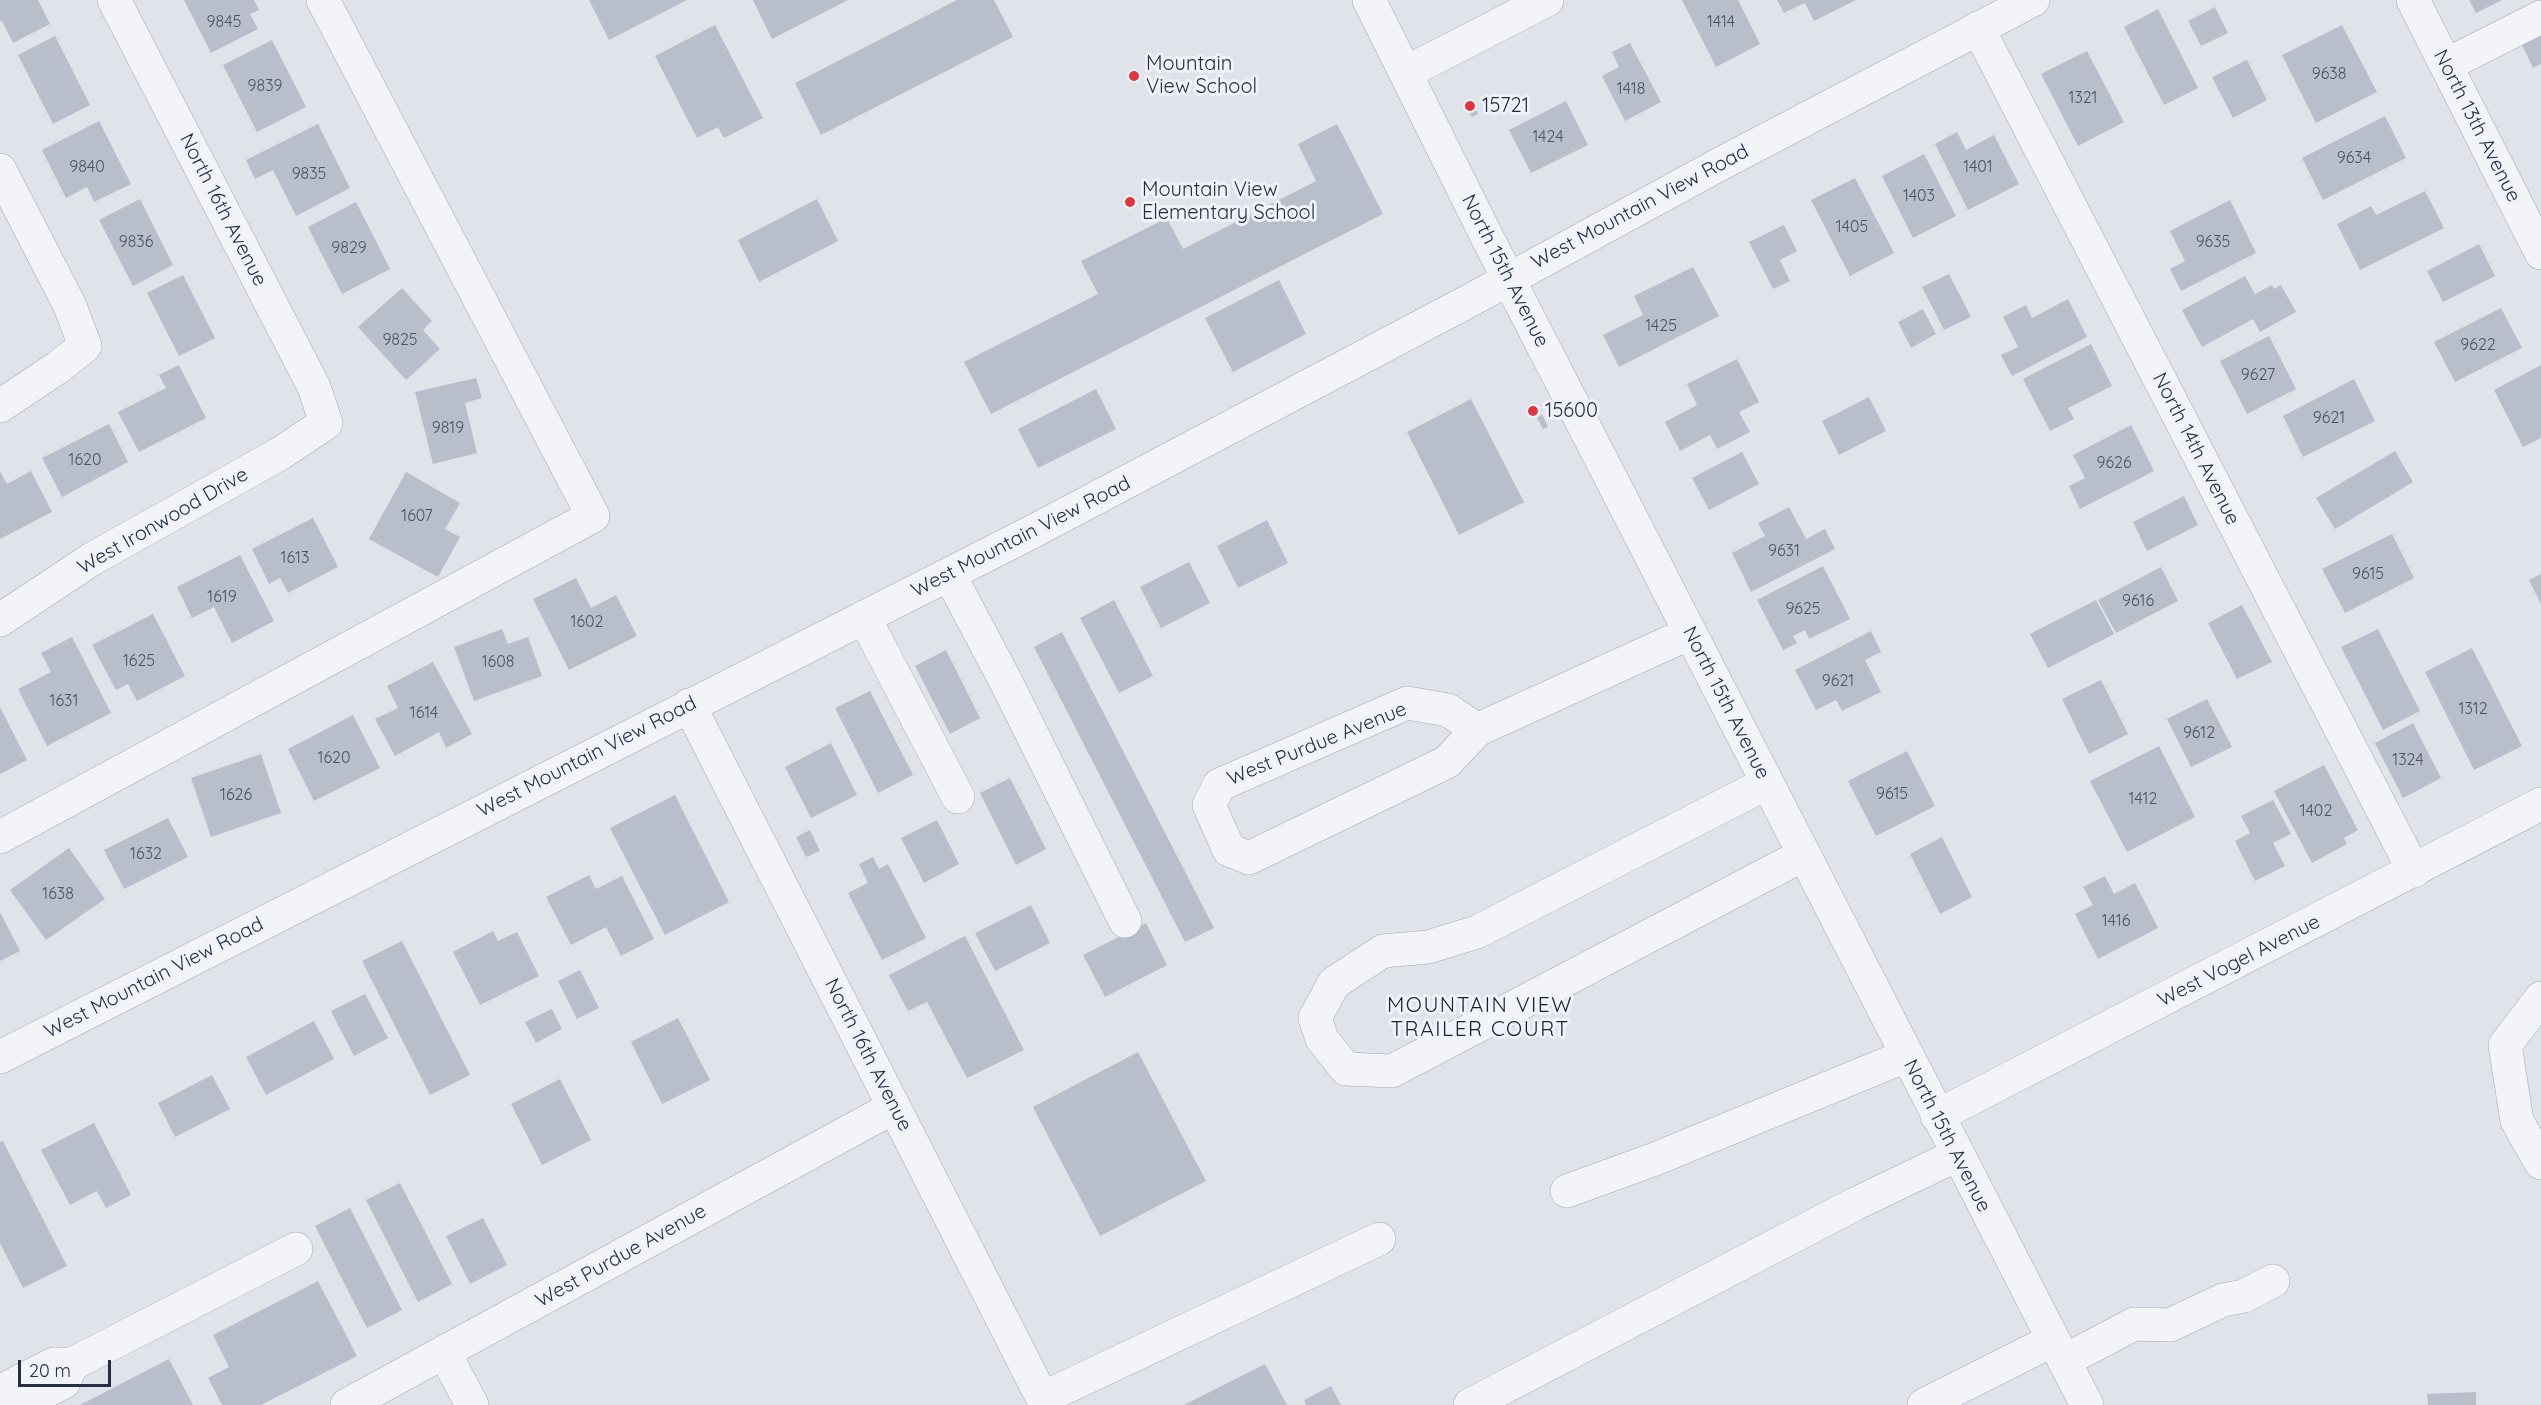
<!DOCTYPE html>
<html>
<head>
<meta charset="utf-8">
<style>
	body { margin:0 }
	#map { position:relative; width:2541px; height:1405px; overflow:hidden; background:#e0e3ea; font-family:Quicksand,sans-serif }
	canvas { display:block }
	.scale { position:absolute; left:18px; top:1360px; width:93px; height:27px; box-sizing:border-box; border:3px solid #262f44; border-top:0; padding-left:8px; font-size:18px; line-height:21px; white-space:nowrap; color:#262f44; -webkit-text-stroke:4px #eff2f8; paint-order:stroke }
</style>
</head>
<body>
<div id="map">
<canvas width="2541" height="1405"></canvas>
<div class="scale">20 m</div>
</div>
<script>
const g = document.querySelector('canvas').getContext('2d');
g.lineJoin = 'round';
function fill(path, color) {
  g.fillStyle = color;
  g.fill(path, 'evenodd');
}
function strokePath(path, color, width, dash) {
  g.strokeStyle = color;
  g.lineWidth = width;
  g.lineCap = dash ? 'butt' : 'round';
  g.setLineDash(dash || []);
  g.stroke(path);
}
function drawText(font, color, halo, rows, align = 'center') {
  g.font = font + ' Quicksand,sans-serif';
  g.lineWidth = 6;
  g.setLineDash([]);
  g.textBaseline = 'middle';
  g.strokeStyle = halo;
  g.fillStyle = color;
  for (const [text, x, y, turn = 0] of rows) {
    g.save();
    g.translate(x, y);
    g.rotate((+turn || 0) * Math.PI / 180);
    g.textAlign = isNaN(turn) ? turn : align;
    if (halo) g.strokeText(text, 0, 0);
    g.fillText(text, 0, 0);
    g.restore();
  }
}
fill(new Path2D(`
	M 0,0 L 38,0 L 50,24 L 13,43 L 2,21 L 0,22 Z
	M 184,0 L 254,0 L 259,10 L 250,14 L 258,29 L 211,53 Z
	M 589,0 L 687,0 L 609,40 Z
	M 753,0 L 848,0 L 772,39 Z
	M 957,0 L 994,0 L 1013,37 L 821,135 L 795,83 Z
	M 1682,0 L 1738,0 L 1760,44 L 1716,67 Z
	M 1777,0 L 1856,0 L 1814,21 L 1805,3 L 1784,13 Z
	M 2469,0 L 2502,0 L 2476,13 Z
	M 2215,7 L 2228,33 L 2201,46 L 2188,21 Z
	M 2158,9 L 2198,88 L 2164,105 L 2124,27 Z
	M 715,25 L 763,118 L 724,138 L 718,127 L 697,138 L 655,56 Z
	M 2342,25 L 2377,92 L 2316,123 L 2282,55 Z
	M 2541,25 L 2541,64 L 2533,68 L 2518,37 Z
	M 55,36 L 90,105 L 53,124 L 18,55 Z
	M 272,40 L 306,107 L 257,132 L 223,65 Z
	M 1630,43 L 1661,102 L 1625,121 L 1602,76 L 1619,67 L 1612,52 Z
	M 2087,51 L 2124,122 L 2078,146 L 2041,74 Z
	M 2247,60 L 2267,100 L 2233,118 L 2212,77 Z
	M 1566,101 L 1588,145 L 1531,173 L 1509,130 Z
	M 1472,103 L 1478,114 L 1472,117 L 1466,105 Z
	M 2385,116 L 2406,158 L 2323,200 L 2302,158 Z
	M 99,121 L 131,184 L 94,202 L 87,187 L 66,198 L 42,150 Z
	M 318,124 L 350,188 L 296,216 L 273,170 L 255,179 L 246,160 Z
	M 1337,124 L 1383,214 L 991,414 L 964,362 L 1098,294 L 1081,261 L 1167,218 L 1183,249 L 1316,181 L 1298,144 Z
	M 1957,132 L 1966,150 L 1994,135 L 2019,184 L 1968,210 L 1935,144 Z
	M 1924,154 L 1956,216 L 1913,238 L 1882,176 Z
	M 1855,178 L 1894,253 L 1850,276 L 1811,200 Z
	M 2425,191 L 2444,228 L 2360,270 L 2337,224 L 2371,206 L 2376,215 Z
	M 140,199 L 173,265 L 133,286 L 99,220 Z
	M 817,199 L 838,241 L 759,282 L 738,240 Z
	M 2230,200 L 2256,253 L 2181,291 L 2170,269 L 2185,261 L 2170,231 Z
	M 356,202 L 390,269 L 342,294 L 308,227 Z
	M 1784,225 L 1797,251 L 1780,260 L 1790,281 L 1773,289 L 1749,242 Z
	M 2479,244 L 2495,276 L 2443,302 L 2427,271 Z
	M 1693,267 L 1719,316 L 1619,367 L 1603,335 L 1643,315 L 1634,296 Z
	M 1949,274 L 1971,317 L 1944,330 L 1922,287 Z
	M 183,275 L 215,338 L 179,356 L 147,293 Z
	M 2245,276 L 2255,294 L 2272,285 L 2274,289 L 2281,285 L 2296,312 L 2260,332 L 2253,319 L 2202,347 L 2182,310 Z
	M 1279,280 L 1306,334 L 1233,372 L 1205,318 Z
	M 402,288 L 432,321 L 423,330 L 440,349 L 406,380 L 358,327 Z
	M 2068,299 L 2087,337 L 2012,376 L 2001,355 L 2018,347 L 2003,317 L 2026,305 L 2032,318 Z
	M 2501,308 L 2522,348 L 2455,382 L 2434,342 Z
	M 1923,309 L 1936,334 L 1911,348 L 1898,322 Z
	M 2269,336 L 2296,389 L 2247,414 L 2220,361 Z
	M 2091,344 L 2112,386 L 2068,408 L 2074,419 L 2050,431 L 2023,379 Z
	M 1737,359 L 1759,402 L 1739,412 L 1750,432 L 1717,449 L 1710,435 L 1680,451 L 1665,422 L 1697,405 L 1687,384 Z
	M 179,365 L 206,418 L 139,452 L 118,412 L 166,388 L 159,375 Z
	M 2541,365 L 2541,438 L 2523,447 L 2494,390 Z
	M 476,378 L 482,398 L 465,403 L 477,453 L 433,464 L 415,392 Z
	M 2354,379 L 2375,421 L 2303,457 L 2283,416 Z
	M 1096,389 L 1116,429 L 1038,468 L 1018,429 Z
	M 1869,397 L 1886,431 L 1839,455 L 1822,421 Z
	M 1471,399 L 1524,502 L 1459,535 L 1407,432 Z
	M 1542,414 L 1548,427 L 1543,429 L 1537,418 Z
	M 109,424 L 128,462 L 62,497 L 42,458 Z
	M 2131,425 L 2154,471 L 2080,509 L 2069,486 L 2085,478 L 2073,455 Z
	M 2395,451 L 2413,482 L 2335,529 L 2316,498 Z
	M 1742,452 L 1759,484 L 1709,510 L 1692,478 Z
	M 0,471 L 7,484 L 31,471 L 52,512 L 0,539 Z
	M 406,472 L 460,503 L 445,529 L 460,537 L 438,577 L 369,539 Z
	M 2184,496 L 2198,525 L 2147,551 L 2133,522 Z
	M 1789,507 L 1806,539 L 1825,529 L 1835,549 L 1751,592 L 1732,553 L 1765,536 L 1758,523 Z
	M 313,518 L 338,567 L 288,593 L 280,578 L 269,584 L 252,549 Z
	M 1267,520 L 1288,563 L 1238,588 L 1217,546 Z
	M 2392,534 L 2414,578 L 2345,613 L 2322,569 Z
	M 240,555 L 274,621 L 232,643 L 214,607 L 192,618 L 177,587 Z
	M 1189,562 L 1210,603 L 1161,628 L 1140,587 Z
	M 1823,566 L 1850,619 L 1809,639 L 1805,630 L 1793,636 L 1797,643 L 1783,650 L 1757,600 Z
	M 2161,567 L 2178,601 L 2116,633 L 2098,600 Z
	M 2541,574 L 2541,604 L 2529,580 Z
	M 576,578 L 591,608 L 616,595 L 637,636 L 569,670 L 533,599 Z
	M 1114,600 L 1153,676 L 1119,693 L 1080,618 Z
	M 2096,600 L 2114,634 L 2048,668 L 2030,634 Z
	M 2242,605 L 2272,662 L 2237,679 L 2208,623 Z
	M 153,614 L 185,676 L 137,701 L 128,684 L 116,690 L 92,645 Z
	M 502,629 L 508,644 L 528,637 L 542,676 L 474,701 L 454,647 Z
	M 2378,629 L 2420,711 L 2383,730 L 2341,647 Z
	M 1871,631 L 1881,652 L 1865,660 L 1881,692 L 1842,711 L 1836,700 L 1816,710 L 1795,670 Z
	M 1062,632 L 1214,928 L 1185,942 L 1034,647 Z
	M 72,637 L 111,713 L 47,746 L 18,689 L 51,672 L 41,653 Z
	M 2472,648 L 2522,746 L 2474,770 L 2425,672 Z
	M 946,650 L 980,718 L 950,734 L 915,666 Z
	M 433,662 L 472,734 L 446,748 L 439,732 L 395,756 L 375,719 L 398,708 L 387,686 Z
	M 2101,680 L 2128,734 L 2089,754 L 2062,699 Z
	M 870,691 L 913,775 L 878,793 L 835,708 Z
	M 2207,699 L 2232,747 L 2191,767 L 2167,719 Z
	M 0,707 L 27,760 L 0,774 Z
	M 353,715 L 380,768 L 314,801 L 288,749 Z
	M 2413,723 L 2441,778 L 2403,798 L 2375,743 Z
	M 831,743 L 857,795 L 811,818 L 785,767 Z
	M 2159,746 L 2195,817 L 2127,852 L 2090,781 Z
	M 1907,751 L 1935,806 L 1876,836 L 1848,781 Z
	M 261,754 L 281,813 L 211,837 L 191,778 Z
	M 2324,765 L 2358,830 L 2344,838 L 2347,844 L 2312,863 L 2274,791 Z
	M 1010,778 L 1046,849 L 1016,865 L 980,793 Z
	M 675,795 L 729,902 L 665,935 L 610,828 Z
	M 2273,800 L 2291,834 L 2273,843 L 2285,866 L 2255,881 L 2235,841 L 2250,833 L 2241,816 Z
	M 168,818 L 188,857 L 124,889 L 104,850 Z
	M 937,820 L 959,864 L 924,883 L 901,838 Z
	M 810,830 L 820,851 L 806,857 L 796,837 Z
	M 1942,837 L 1972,897 L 1940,914 L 1910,854 Z
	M 69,848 L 105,899 L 46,940 L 10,890 Z
	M 873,857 L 879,869 L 888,864 L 926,938 L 882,960 L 848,893 L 868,883 L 859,864 Z
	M 589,875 L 596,889 L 622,876 L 654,939 L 621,956 L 606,927 L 571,945 L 546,897 Z
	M 2105,876 L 2114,894 L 2135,883 L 2158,928 L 2098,959 L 2075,914 L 2093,905 L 2083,887 Z
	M 1031,905 L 1050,943 L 995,971 L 975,933 Z
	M 0,912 L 20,951 L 0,961 Z
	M 1146,923 L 1167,965 L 1105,997 L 1083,955 Z
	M 493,931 L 498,941 L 517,932 L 539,976 L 480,1005 L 453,952 Z
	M 965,936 L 1024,1050 L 967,1078 L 927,1002 L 908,1011 L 889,975 Z
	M 402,941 L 470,1075 L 430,1095 L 362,961 Z
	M 580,970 L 599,1008 L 577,1019 L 558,981 Z
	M 365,994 L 388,1038 L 354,1056 L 331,1011 Z
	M 552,1009 L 562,1029 L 536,1043 L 525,1022 Z
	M 678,1018 L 710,1080 L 662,1104 L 631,1042 Z
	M 314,1021 L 334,1059 L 266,1095 L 246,1057 Z
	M 1138,1052 L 1206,1181 L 1100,1236 L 1033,1107 Z
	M 212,1075 L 230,1109 L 175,1137 L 158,1103 Z
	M 560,1079 L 591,1140 L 542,1165 L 511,1104 Z
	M 94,1123 L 131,1195 L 106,1208 L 97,1191 L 70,1205 L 41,1150 Z
	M 3,1141 L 67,1266 L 23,1288 L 0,1243 L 0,1142 Z
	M 400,1183 L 452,1284 L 418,1302 L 366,1200 Z
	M 350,1208 L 402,1310 L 367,1328 L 315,1226 Z
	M 483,1218 L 507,1265 L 470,1284 L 446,1236 Z
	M 318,1281 L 357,1356 L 261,1405 L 222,1405 L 208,1378 L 229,1367 L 213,1335 Z
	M 169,1359 L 193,1405 L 80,1405 Z
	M 1265,1364 L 1287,1405 L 1184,1405 Z
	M 1331,1386 L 1341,1405 L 1306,1405 L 1304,1400 Z
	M 2476,1392 L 2476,1405 L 2428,1405 L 2427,1394 Z`), '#b9becb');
const minor = new Path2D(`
	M 1369,0 L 1489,241 L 2087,1405
	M 2413,0 L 2541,253
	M 1978,28 L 2414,871
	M 2446,65 L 2541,17
	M 1407,72 L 1547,0
	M 0,170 L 70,306 L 85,346 L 57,368 L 0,406
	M 949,574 L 1005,680 L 1125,921
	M 864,617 L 958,797
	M 0,620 L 92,559 L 281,453 L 326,423 L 314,387 L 114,0
	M 689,705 L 1046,1405
	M 1477,730 L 1447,762 L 1249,858 L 1229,850 L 1209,805 L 1219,785 L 1407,703 L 1448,710 L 1477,730 L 1690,633
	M 1767,783 L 1477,932 L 1428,947 L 1383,951 L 1334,983 L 1315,1018 L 1322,1039 L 1346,1069 L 1392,1071 L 1803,855
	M 0,837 L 593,516 L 323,0
	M 2541,998 L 2505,1045 L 2517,1121 L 2541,1163
	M 0,1057 L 1028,534 L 1467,302 L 1722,163 L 2033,0
	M 1937,1116 L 2541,804
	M 1567,1191 L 1655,1159 L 1906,1056
	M 444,1352 L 472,1405
	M 2064,1361 L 2134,1324 L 2170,1325 L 2223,1300 L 2244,1296 L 2273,1281
	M 72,1364 L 296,1249
	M 1043,1398 L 1379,1239
	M 1,1403 L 9,1387 L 54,1364 L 72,1364 L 64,1382 L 19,1405
	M 347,1405 L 894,1107
	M 1470,1405 L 1855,1204 L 1957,1155
	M 1924,1405 L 2053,1340`);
strokePath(minor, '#a4a9b5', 34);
strokePath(minor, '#f3f4f8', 33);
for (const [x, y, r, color] of [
	[1134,76,6,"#dd3743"],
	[1470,106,6,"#dd3743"],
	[1130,202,6,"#dd3743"],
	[1533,411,6,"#dd3743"]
]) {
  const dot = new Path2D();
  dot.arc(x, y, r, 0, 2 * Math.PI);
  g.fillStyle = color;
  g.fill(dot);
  strokePath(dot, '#eff2f8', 2);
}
drawText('16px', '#4b5366', null, [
	["9845",224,22],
	["1414",1721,22],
	["9638",2329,74],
	["9839",265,86],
	["1418",1631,89],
	["1321",2083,98],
	["1424",1548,137],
	["9634",2354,158],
	["9840",87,167],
	["1401",1978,167],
	["9835",309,174],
	["1403",1919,196],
	["1405",1852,227],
	["9836",136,242],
	["9635",2213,242],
	["9829",349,248],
	["1425",1661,326],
	["9825",400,340],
	["9622",2478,345],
	["9627",2258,375],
	["9621",2329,418],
	["9819",448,428],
	["1620",85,460],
	["9626",2114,463],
	["1607",417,516],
	["9631",1784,551],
	["1613",295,558],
	["9615",2368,574],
	["1619",222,597],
	["9616",2138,601],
	["9625",1803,609],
	["1602",587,622],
	["1625",139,661],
	["1608",498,662],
	["9621",1838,681],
	["1631",64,701],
	["1312",2473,709],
	["1614",424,713],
	["9612",2199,733],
	["1620",334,758],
	["1324",2408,760],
	["9615",1892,794],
	["1626",236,795],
	["1412",2143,799],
	["1402",2316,811],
	["1632",146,854],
	["1638",58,894],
	["1416",2116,921]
]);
drawText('20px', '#262f44', '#eff2f8', [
	["Mountain",1146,64],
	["View School",1146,87],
	["15721",1482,106],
	["Mountain View",1142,190],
	["Elementary School",1142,213],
	["15600",1545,411]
], 'left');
drawText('20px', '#262f44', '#eff2f8', [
	["North 13th Avenue",2477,126,63],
	["West Mountain View Road",1640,207,-28],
	["North 16th Avenue",223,210,63],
	["North 15th Avenue",1505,271,63],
	["North 14th Avenue",2196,449,63],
	["West Ironwood Drive",163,521,-30],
	["West Mountain View Road",1021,537,-27],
	["North 15th Avenue",1726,703,63],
	["West Purdue Avenue",1317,744,-22],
	["West Mountain View Road",587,757,-27],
	["West Vogel Avenue",2239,961,-27],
	["West Mountain View Road",154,978,-27],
	["North 16th Avenue",868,1055,63],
	["North 15th Avenue",1947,1136,63],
	["West Purdue Avenue",621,1256,-29]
]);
g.letterSpacing = '1.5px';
drawText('21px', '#192034', '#eff2f8', [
	["MOUNTAIN VIEW",1480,1006],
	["TRAILER COURT",1480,1030]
]);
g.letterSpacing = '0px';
</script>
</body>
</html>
